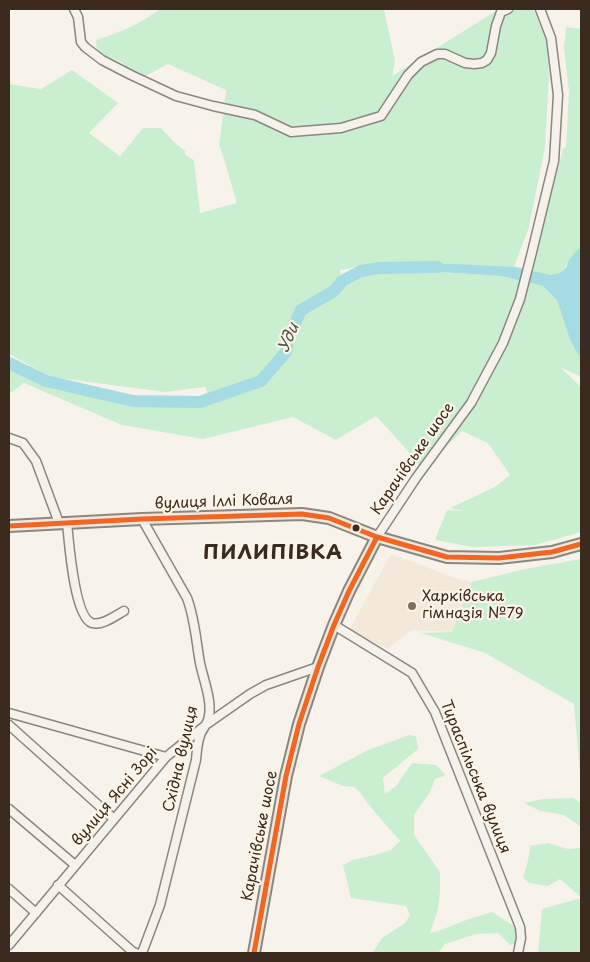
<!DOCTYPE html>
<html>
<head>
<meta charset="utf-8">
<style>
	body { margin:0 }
	#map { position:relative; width:590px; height:962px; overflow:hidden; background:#f7f3ea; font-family:"Playpen Sans",sans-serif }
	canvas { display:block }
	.frame { position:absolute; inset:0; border:10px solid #3b2a1e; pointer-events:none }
</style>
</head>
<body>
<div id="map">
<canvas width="590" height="962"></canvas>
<div class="frame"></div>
</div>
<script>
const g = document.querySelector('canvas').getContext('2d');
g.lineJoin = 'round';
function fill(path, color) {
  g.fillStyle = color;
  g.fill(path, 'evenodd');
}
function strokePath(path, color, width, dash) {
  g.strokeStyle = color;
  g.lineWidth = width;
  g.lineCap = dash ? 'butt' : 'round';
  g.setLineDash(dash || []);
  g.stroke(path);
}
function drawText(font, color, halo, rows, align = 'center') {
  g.font = font + ' "Playpen Sans",sans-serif';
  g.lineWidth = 4.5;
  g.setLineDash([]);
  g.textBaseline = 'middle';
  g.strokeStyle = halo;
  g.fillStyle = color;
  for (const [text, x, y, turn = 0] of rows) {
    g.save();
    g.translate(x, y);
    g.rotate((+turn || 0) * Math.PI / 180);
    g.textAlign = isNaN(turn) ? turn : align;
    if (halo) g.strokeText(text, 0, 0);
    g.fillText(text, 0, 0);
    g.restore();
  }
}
fill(new Path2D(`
	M 392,554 L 452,577 L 472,582 L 452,632 L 411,630 L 388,649 L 349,630 L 388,559 Z`), '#f4e9d8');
fill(new Path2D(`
	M 160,9 L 384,9 L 395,61 L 392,76 L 499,9 L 526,9 L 530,10 L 533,9 L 546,39 L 549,75 L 545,147 L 529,227 L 514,267 L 387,265 L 388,262 L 340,270 L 341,288 L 348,283 L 367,274 L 395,269 L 501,276 L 543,286 L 557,300 L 570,340 L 581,359 L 581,377 L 560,367 L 581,387 L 581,532 L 535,545 L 473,547 L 435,540 L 447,510 L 465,511 L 450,508 L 495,487 L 510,475 L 488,443 L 462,431 L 422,470 L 407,450 L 376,416 L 336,440 L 293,417 L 203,439 L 122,425 L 24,383 L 9,394 L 9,368 L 56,389 L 121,403 L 211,402 L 205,387 L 165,392 L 51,377 L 9,354 L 9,84 L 41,89 L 72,70 L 118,103 L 89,133 L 121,157 L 121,155 L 143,128 L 161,128 L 175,143 L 185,151 L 185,155 L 194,160 L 200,213 L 237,203 L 221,149 L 219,146 L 226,90 L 168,64 L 140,79 L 121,62 L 97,52 L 96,40 C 121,32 138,25 160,9 ZM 286,363 L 238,394 L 214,401 Z
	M 566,27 L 581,29 L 581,247 C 577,250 573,254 570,259 C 564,268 563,277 549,275 C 543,275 538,272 532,271 L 537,247 L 563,149 L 566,147 L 569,92 L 564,48 Z
	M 581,559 L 581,785 L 574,704 L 485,653 L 421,633 L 452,632 L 472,582 L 525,569 Z
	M 409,735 L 416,736 L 418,749 L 383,778 L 385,794 L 396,786 L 412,763 L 436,765 L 446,775 L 435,779 L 430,792 L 414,815 L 414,835 L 440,872 L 440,891 L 438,909 L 430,933 L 438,931 L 469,919 L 492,912 L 514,926 L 518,935 L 516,944 L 510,945 L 498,933 L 476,934 L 445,944 L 438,953 L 371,953 L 373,952 L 382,938 L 405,923 L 410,915 L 406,906 L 351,898 L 343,865 L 353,860 L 375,855 L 391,850 L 400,841 L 368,804 L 360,792 L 354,787 L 343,786 L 319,776 L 368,750 Z
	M 574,798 L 581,804 L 581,827 L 564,815 L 540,811 L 524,803 L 543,799 Z
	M 548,843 L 568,849 L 581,848 L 581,897 L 560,879 L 548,886 L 529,883 L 523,877 L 528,861 L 530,846 Z
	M 581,898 L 581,953 L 538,953 L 542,909 Z`), '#c9efd0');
fill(new Path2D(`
	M 581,247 L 581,359 L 570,340 L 557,300 L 543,286 L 501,276 L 425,271 L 419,264 L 454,264 L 516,267 L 550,275 L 560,273 L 566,268 L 569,260 L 575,252 Z`), '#a5dbe2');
strokePath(new Path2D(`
	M 9,363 L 46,381 L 133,401 L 200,402 L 261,381 L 286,352 L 289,336 L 301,310 L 334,291 L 342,281 L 361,271 L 379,268 L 438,267`), '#a5dbe2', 12);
const minor = new Path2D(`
	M 74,9 L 78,17 L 81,42 L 85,47 L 102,60 L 131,75 L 176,96 L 213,106 L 255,115 L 291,132 L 341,128 L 381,116 L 408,75 L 421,62 L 437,54 L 445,54 L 465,63 L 474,64 L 482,63 L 487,60 L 491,53 L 496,26 L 501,12 L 508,9
	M 9,438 L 23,443 L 36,461 L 59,523
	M 142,519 L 187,598 C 195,619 196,641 200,663 C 203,678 212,700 209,716 C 208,723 204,727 201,733 C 197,742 197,751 196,760 L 160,905 L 142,953
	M 67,523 C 69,541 74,617 92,623 C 102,626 115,616 124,611
	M 377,537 L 416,478 L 471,403 L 503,343 L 520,299 L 532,252 L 554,161 L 558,95 L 551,38 L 540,9
	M 334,625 L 412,673 L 435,712 L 520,927 L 521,938 L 518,953
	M 9,713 L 166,757
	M 9,725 L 114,819
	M 9,809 L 75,865
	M 58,885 L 133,952 L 136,953
	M 9,889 L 36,913
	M 9,945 L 166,757 L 207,724 L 250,694 L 266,685 L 318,667`);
const major = new Path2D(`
	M 9,526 L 142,519 L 302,514 L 329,518 L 377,537 L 447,557 L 499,558 L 552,552 L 581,544
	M 254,953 L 286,776 L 299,724 L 318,667 L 334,625 L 349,591 L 377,537`);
strokePath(minor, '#8b867f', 11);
strokePath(major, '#8b867f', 14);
strokePath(minor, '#f5f2ec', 8);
strokePath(major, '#eee9df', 10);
strokePath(new Path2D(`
	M 9,526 L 142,519 L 302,514 L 329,518 L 377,537 L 447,557 L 499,558 L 552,552 L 581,544
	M 254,953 L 286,776 L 299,724 L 318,667 L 334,625 L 349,591 L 377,537`), '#f26522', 5);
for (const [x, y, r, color] of [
	[356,528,4.5,"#3b2a1e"],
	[412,606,5,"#7d7065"]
]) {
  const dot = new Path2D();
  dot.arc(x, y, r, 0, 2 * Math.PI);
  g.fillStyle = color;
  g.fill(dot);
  strokePath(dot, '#fcf5e5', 2);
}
drawText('15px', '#3b2a1e', '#fcf5e5', [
	["Карачівське шосе",413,459,-55],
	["вулиця Іллі Коваля",224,502,-2],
	["Східна вулиця",181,759,-77],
	["Тираспільська вулиця",475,777,68],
	["вулиця Ясні Зорі",115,797,-50],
	["Карачівське шосе",260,836,-79]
]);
drawText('15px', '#3b2a1e', '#fcf5e5', [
	["Харківська",422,597],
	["гімназія №79",422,614]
], 'left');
drawText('italic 16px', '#4d544e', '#fcf5e5', [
	["Уди",289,338,-67]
]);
g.letterSpacing = '1px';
drawText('bold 20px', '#3b2a1e', '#fcf5e5', [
	["ПИЛИПІВКА",273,553]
]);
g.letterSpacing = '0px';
</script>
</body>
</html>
